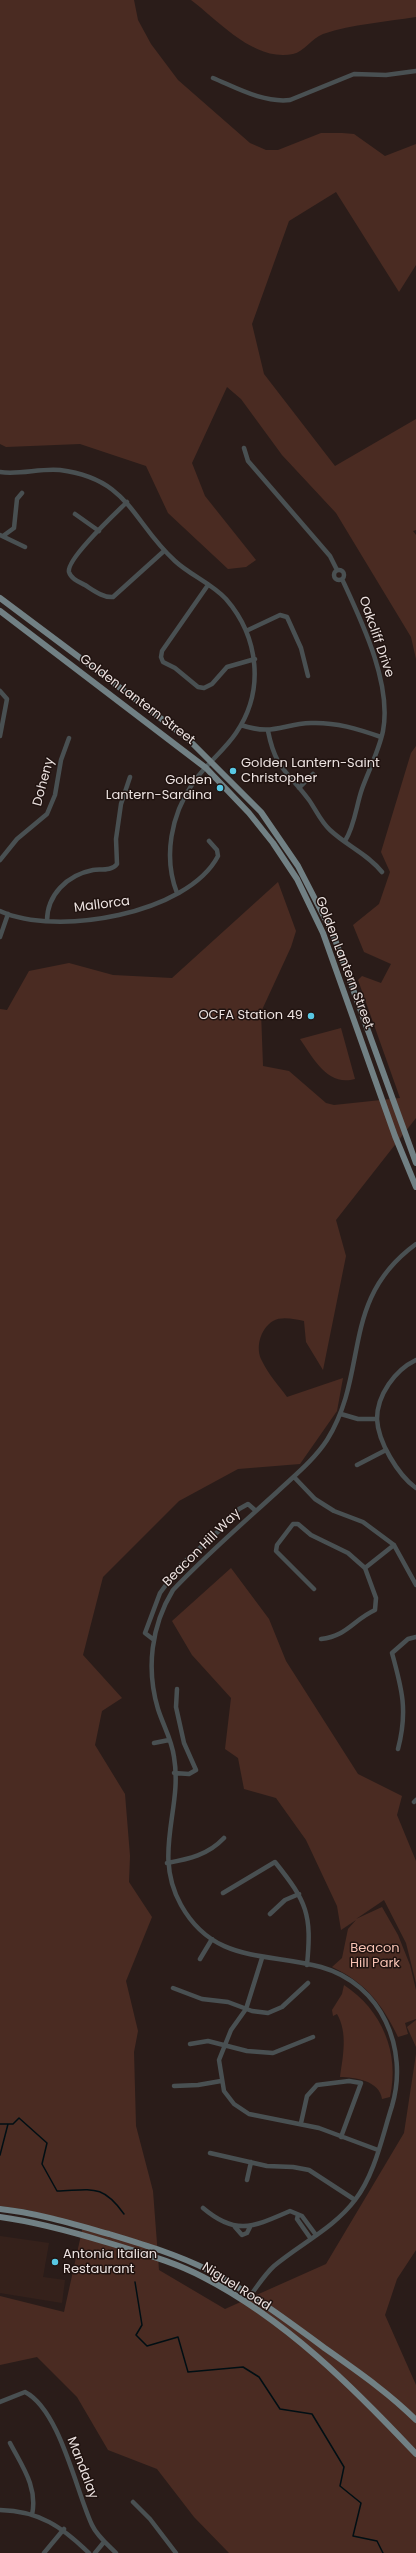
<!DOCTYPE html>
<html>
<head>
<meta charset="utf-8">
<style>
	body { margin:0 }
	canvas { display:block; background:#2a1c19 }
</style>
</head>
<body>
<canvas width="416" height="2553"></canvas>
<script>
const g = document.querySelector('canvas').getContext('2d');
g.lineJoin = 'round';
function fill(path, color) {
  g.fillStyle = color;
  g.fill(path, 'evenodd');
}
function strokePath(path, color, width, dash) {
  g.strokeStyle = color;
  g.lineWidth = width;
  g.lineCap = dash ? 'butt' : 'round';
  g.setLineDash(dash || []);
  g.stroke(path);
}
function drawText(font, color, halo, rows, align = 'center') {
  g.font = font + ' Poppins,sans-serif';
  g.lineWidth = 3;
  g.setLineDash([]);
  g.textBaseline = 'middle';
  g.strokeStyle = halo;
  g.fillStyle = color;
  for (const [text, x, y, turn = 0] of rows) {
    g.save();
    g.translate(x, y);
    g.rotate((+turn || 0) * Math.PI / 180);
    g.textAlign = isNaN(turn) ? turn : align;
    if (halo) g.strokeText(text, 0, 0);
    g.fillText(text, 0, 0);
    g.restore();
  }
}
fill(new Path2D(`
	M 0,2236 L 49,2243 L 43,2277 L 65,2280 L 62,2303 L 0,2293 Z`), '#35211b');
fill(new Path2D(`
	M 0,0 L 134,0 L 138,20 L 151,44 L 178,80 L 250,143 L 266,150 L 278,150 L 321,133 L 342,133 L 354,134 L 385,156 L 416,144 L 416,265 L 399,292 L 336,192 L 289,221 L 252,324 L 264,374 L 335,466 L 416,419 L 416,530 L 413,531 L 416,535 L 416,659 L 411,637 L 336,513 L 282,455 L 241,399 L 227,387 L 192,463 L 205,496 L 256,560 L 246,567 L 228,569 L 168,513 L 146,466 L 80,444 L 6,447 L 0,444 Z
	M 191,0 L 416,0 L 416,17 C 385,22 353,24 323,34 C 312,38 304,52 293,54 C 254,62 219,21 191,0 Z
	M 416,746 L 416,1118 L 336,1220 L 346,1256 L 323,1370 L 306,1342 L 304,1321 C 295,1319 281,1316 273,1321 C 260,1329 255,1348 262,1361 C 268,1374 279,1386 287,1397 L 343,1378 L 337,1411 L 300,1464 L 238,1469 L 179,1501 L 103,1577 L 83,1655 L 122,1698 L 102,1711 L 95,1745 L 125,1794 L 130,1856 L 129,1882 L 152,1917 L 126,1981 L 138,2031 L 134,2052 L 136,2126 L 153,2191 L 159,2270 L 225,2309 L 326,2264 L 404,2133 L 416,2054 L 416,2250 L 397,2279 L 385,2315 L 416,2385 L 416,2553 L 229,2553 L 194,2517 L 157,2469 L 108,2450 L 77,2397 L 37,2357 L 0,2365 L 0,2296 L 64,2312 L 83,2226 L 28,2210 L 0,2206 L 0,1009 L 7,1010 L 29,971 L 69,963 L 113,975 L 172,978 L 278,882 L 296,931 L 291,947 L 261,1012 L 263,1066 L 289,1071 L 326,1103 L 334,1105 L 400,1098 L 358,980 L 362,976 L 381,983 L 391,964 L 364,952 L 353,925 L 379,904 L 390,872 L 381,852 L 411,753 Z
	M 341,1028 L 355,1079 C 328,1087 313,1058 300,1039 Z
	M 231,1568 L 269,1619 L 286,1661 L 358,1774 L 402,1796 L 397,1815 L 416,1861 L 416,1983 L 406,1943 L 384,1900 L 356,1919 L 382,1907 L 398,1935 L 410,1965 L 416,1990 L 416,2019 L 405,2023 L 408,2034 L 398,2037 C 383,2005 365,1982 332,1967 L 342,1958 L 348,1929 L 356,1920 L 341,1930 L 337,1906 L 306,1840 L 276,1798 L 244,1789 L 238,1758 L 225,1749 L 231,1698 L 192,1655 L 172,1621 Z
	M 344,1985 C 382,2010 400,2053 390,2097 L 382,2099 C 380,2081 355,2077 340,2077 C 343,2056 348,2033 337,2014 L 333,2016 L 332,2010 L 342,1994 Z
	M 416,2020 L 416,2047 L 407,2027 Z`), '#4a2b22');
strokePath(new Path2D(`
	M 0,2124 L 13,2124 L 19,2118 L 47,2143 L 42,2164 L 57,2191 C 91,2190 102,2183 124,2214
	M 0,2155 L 8,2124
	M 135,2282 L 142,2325 L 136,2335 L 147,2346 L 178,2337 L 188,2372 L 243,2367 L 259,2377 L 280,2409 L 312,2414 L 344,2467 L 340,2486 L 361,2503 L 353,2536 L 377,2541 L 383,2553`), '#000f14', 1.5);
strokePath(new Path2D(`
	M 213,78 C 237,88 263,103 290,100 L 354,74 L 386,75 L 416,71
	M 244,448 L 248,461 L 330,556 L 337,570
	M 0,472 C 20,475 40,468 60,470 C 130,479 132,522 175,561 C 190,575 211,583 226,599 C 259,637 265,691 236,733 C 224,751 205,765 193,783 C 171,815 163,857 177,893
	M 127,502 C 117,512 66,559 69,572 C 71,579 79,582 85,585 C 93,590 103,598 113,597 L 164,551
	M 75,514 L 99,531
	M 0,535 L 25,547
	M 3,536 L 14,528 L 17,499 L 22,493
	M334 575a5 5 0 1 1 10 0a5 5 0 1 1-10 0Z
	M 342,579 C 362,622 392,684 383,731 C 379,750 369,770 362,789 C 356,806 355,825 345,841
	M 208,585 L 162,651 L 161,657 L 163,662 L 175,668 L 198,687 L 204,688 L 212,684 L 227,667 L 255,659
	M 246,631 L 280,615 L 287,617 L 301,648 L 308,676
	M 0,691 L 7,699 L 0,736
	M 241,725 C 273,736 282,724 311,723 C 336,722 358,729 381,737
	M 268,731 C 276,771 288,771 309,800 C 316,810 321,822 330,830 C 347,846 368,854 382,872
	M 299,788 L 313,774
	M 0,860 L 17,839 L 47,814 L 55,795 L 61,760 L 69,738
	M 0,911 C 56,937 188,914 218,856 L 217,850 L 209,841
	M 47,921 C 47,895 67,875 93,870 C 101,869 112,871 117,864 L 116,839 L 121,804 L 130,777
	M 0,937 L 8,914
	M 416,1360 C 395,1370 377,1395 377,1419 C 378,1442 398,1475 416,1488
	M 341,1414 L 358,1419 L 377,1419
	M 357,1465 L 386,1450
	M 294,1477 L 315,1499 L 334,1511 L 363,1522 L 394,1545 L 416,1585
	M 314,1589 L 276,1551 L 277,1545 L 293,1524 L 298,1524 L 311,1535 L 348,1553 L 365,1568
	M 321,1639 C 347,1636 353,1620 375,1610 L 376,1598 L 365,1568 L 394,1545
	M 154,1640 L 145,1633 L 160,1593 L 180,1566 L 223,1527 L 239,1509 L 248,1504 L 256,1511
	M 154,1743 L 169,1740
	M 398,1749 C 408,1711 402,1689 392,1653 L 408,1639 L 416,1637
	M 174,1773 L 189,1774 L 196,1770 L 184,1743 L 176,1707 L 177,1689
	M 414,1802 L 416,1800
	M 167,1863 C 189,1859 208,1855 224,1838
	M 223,1893 L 275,1862 C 307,1902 312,1914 307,1965
	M 270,1914 L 285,1900 L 299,1894
	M 262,1958 L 246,2009 L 231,2030 L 219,2060 L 224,2091 L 234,2104 L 249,2114 L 319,2128 L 378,2150
	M 200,1959 L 212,1939
	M 173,1988 L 202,1999 L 228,2002 L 252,2011 L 268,2013 L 282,2007 L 308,1983
	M 190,2044 L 208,2041 L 247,2051 L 273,2053 L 313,2037
	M 174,2086 L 198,2085 L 221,2081
	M 301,2123 L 307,2096 L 317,2085 L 349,2081 L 361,2083 L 341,2137
	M 210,2153 L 267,2166 L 293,2167 L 309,2170 L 355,2200
	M 247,2180 L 251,2162
	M 203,2208 C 236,2236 253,2227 290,2211 L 302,2216 L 316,2235
	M 298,2215 L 297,2219 L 311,2239
	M 235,2227 L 242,2235 L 247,2233 L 250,2227
	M 245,2302 C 255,2291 262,2277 274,2266 C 300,2244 334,2228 355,2200 C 375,2174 382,2137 392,2106 C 409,2049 382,1984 321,1967 C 266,1952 214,1964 181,1905 C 152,1853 183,1809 174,1757 C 172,1740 163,1725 158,1709 C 146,1669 151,1626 173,1590 C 206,1555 242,1524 277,1492 C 294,1476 314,1460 327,1440 C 370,1371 339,1300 416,1244
	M 0,2402 L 25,2392 C 60,2410 76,2491 92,2525 C 97,2536 108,2545 116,2553
	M 10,2443 C 22,2466 38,2487 32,2515
	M 133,2502 L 150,2519 L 176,2553
	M 0,2510 C 40,2511 62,2527 89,2553
	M 44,2553 L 64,2529
	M 95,2553 L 104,2542`), '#495052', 4.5);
strokePath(new Path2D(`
	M 0,598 L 187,738 L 261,812 L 298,866 L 333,934 L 416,1163
	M 0,611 L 206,768 L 249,813 L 273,843 L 297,879 L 323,933 L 395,1136 L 416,1187
	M 0,2209 C 37,2213 73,2224 109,2234 C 142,2244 176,2254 208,2270 C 249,2292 288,2321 326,2349 C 357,2371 389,2393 416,2420
	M 0,2217 C 37,2222 73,2232 109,2243 C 141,2253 173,2261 203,2277 C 285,2319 353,2387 416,2454`), '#718084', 6);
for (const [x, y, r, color] of [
	[233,771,4,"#58c8e4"],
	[220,788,4,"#58c8e4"],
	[311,1016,4,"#58c8e4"],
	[55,2262,4,"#58c8e4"]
]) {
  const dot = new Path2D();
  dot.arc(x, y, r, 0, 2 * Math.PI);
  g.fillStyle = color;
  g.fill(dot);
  strokePath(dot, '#201310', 1.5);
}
drawText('13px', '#ece2e0', '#201310', [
	["Oakcliff Drive",376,637,71],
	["Golden Lantern Street",137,700,37],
	["Doheny",44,782,-75],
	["Mallorca",102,905,-7],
	["Golden Lantern Street",344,963,69],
	["Beacon Hill Way",202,1548,-45],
	["Niguel Road",236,2287,32],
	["Mandalay",82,2468,69]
]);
drawText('13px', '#ece2e0', '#201310', [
	["Golden Lantern-Saint",241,764],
	["Christopher",241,779],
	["Golden",212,781,"right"],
	["Lantern-Sardina",212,796,"right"],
	["OCFA Station 49",303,1016,"right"],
	["Antonia Italian",63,2255],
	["Restaurant",63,2270]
], 'left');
drawText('13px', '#f7c2b3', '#201310', [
	["Beacon",375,1949],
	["Hill Park",375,1964]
]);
</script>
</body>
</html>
